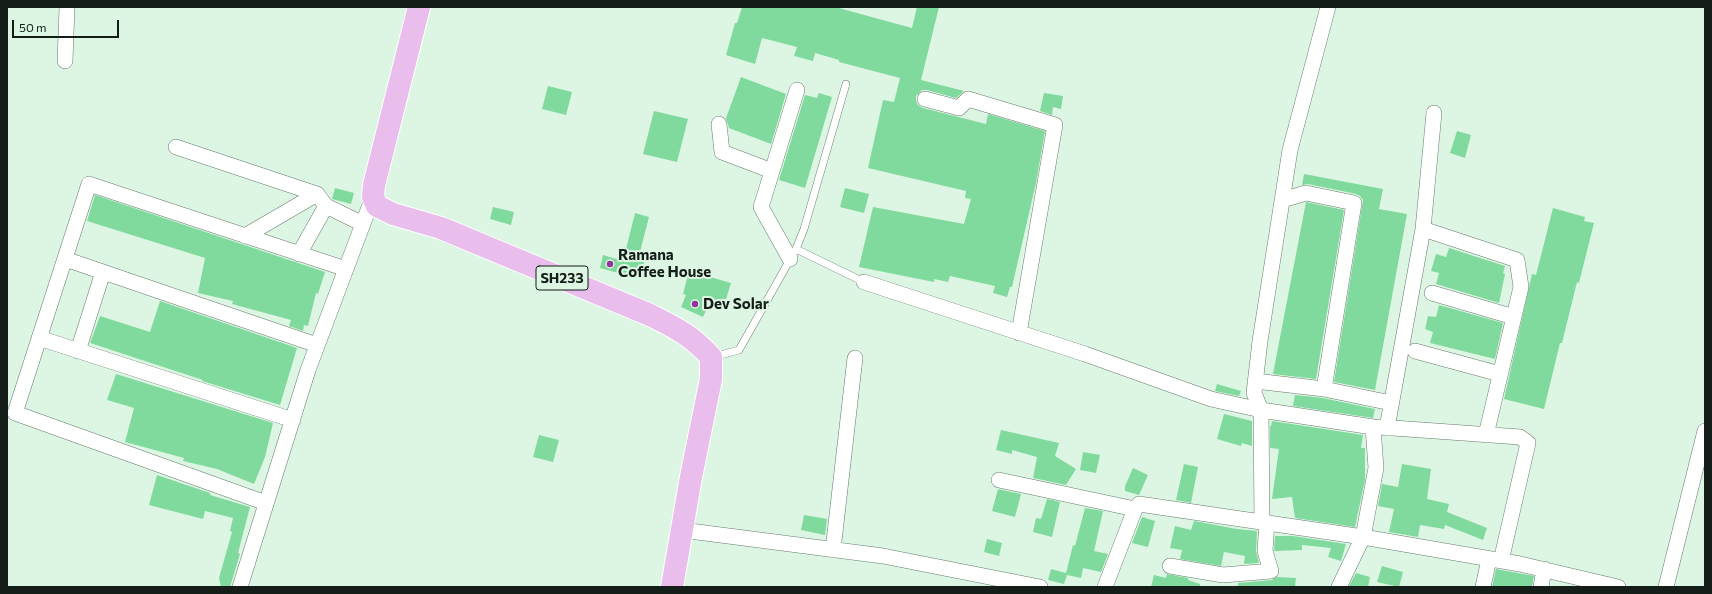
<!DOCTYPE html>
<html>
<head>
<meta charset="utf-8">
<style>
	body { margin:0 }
	#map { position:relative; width:1712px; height:594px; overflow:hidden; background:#ddf6e3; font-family:Commissioner,sans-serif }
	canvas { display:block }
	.frame { position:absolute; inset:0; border:8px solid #141d17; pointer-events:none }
	.scale { position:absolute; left:12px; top:20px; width:107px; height:18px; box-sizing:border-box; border:2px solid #141d17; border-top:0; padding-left:5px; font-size:12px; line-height:14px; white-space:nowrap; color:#141d17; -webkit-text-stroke:3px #ddf6e3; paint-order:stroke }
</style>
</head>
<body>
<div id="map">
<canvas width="1712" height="594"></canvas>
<div class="frame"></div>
<div class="scale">50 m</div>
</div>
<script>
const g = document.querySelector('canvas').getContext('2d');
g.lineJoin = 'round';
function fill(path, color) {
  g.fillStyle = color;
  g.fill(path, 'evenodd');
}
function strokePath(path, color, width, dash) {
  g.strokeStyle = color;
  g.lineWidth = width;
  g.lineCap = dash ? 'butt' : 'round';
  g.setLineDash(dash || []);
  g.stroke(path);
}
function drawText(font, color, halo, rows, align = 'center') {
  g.font = font + ' Commissioner,sans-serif';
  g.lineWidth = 4;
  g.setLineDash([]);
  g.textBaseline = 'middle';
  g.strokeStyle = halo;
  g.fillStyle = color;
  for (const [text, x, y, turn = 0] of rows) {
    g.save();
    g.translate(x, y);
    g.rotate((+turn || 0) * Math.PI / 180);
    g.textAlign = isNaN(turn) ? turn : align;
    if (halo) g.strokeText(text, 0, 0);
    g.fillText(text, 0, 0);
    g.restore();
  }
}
fill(new Path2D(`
	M 742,7 L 835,7 L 912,28 L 917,7 L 939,7 L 921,80 L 964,91 L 956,98 L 927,90 L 922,90 L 916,96 L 916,101 L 918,105 L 923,108 L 986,124 L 988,114 L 1045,131 L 1036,183 L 1012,287 L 1010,287 L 1007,297 L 993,293 L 995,286 L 950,276 L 948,282 L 934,279 L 934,282 L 859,267 L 873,207 L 964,224 L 971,199 L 965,198 L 966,191 L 868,168 L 883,100 L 894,102 L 900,78 L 839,62 L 839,60 L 815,53 L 813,61 L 794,56 L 797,47 L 762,38 L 755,64 L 726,55 L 735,23 L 737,23 Z
	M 741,77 L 786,94 L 771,144 L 729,128 L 726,118 Z
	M 548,86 L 572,92 L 566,115 L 542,109 Z
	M 819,93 L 832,97 L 805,188 L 779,180 L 805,95 L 817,98 Z
	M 1044,93 L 1063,96 L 1061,109 L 1053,107 L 1052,115 L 1040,111 Z
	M 654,111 L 688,119 L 677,162 L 643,154 Z
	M 1457,131 L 1471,135 L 1465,158 L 1450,153 Z
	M 1304,174 L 1383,189 L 1379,209 L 1407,214 L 1375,390 L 1334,382 L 1363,200 L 1360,196 L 1356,194 L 1308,184 L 1302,185 Z
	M 335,188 L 354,193 L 351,204 L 332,199 Z
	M 845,188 L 869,194 L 864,213 L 840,207 Z
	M 95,195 L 325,272 L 318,294 L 316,293 L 308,326 L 304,325 L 303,331 L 289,326 L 291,320 L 232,304 L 233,301 L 198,293 L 205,258 L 87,221 Z
	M 1306,202 L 1344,210 L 1316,379 L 1273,374 Z
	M 493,207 L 514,212 L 511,225 L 490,219 Z
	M 1553,208 L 1585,217 L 1584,221 L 1594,223 L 1579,283 L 1577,282 L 1562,343 L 1560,343 L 1544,409 L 1504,399 L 1532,274 L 1536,275 Z
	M 635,213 L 649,217 L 640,252 L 646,254 L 640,279 L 600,268 L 603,255 L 623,261 Z
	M 1449,248 L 1505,266 L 1503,273 L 1505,274 L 1499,303 L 1436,284 L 1439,273 L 1431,271 L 1436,254 L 1446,257 Z
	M 689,271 L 731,283 L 724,306 L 710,302 L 703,317 L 681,307 L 686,295 L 683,294 Z
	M 160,301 L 297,348 L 280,405 L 202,381 L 203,380 L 90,343 L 100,316 L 150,332 Z
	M 1439,305 L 1503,323 L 1495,359 L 1430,343 L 1433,332 L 1425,329 L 1428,316 L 1436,317 Z
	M 116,374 L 273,423 L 265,457 L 254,484 L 217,469 L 183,461 L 184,458 L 125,442 L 134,408 L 107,400 Z
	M 1217,384 L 1241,391 L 1239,396 L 1215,391 Z
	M 1295,395 L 1323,398 L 1375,409 L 1373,418 L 1293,406 Z
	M 1224,414 L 1252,421 L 1252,446 L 1242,443 L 1241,446 L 1217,439 Z
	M 1272,421 L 1363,435 L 1361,448 L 1365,448 L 1365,480 L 1355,527 L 1295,518 L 1292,497 L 1272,499 L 1279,449 L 1270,448 L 1270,426 L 1271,426 Z
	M 1001,430 L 1059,443 L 1055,456 L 1076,469 L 1066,485 L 1033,478 L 1037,457 L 1012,450 L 1012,454 L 996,450 Z
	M 539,435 L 559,440 L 553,462 L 533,457 Z
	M 1083,452 L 1100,455 L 1096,473 L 1080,470 Z
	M 1184,464 L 1198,467 L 1191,503 L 1176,500 Z
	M 1402,464 L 1431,469 L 1427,499 L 1449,504 L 1447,512 L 1487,528 L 1483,540 L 1445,525 L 1444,529 L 1420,525 L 1418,537 L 1389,532 L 1394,509 L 1378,506 L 1382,484 L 1398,487 Z
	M 1133,468 L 1148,475 L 1139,495 L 1125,491 L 1125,486 Z
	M 157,475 L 210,493 L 210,495 L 250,507 L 238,553 L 240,554 L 230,587 L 221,587 L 219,578 L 232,532 L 230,531 L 233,518 L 205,511 L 203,519 L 149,505 Z
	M 998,489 L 1021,494 L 1015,517 L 992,511 Z
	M 1047,499 L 1060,502 L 1052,537 L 1033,532 L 1036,518 L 1041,519 Z
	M 1085,508 L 1103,511 L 1094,551 L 1108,554 L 1101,572 L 1083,568 L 1081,578 L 1067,575 L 1064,584 L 1048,580 L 1051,569 L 1066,573 L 1073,545 L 1075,546 Z
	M 804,515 L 827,519 L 825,535 L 801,530 Z
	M 1142,517 L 1155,521 L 1148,547 L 1132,543 Z
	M 1194,521 L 1237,529 L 1257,531 L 1256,551 L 1259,563 L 1244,564 L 1245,556 L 1224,552 L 1221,566 L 1180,559 L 1182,550 L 1170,548 L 1175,526 L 1191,530 Z
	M 1275,536 L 1293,536 L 1346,544 L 1341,561 L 1328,557 L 1331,548 L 1302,545 L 1302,550 L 1274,551 Z
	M 987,539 L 1002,543 L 999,556 L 984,552 Z
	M 1382,566 L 1403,572 L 1399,587 L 1377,582 Z
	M 1496,569 L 1534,576 L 1532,587 L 1492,587 Z
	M 1356,573 L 1370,577 L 1368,587 L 1349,586 Z
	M 1167,574 L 1188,578 L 1188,580 L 1200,584 L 1200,587 L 1151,587 L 1154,575 L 1166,578 Z
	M 1277,577 L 1296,578 L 1295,587 L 1238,586 L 1238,583 L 1272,580 Z`), '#81da9d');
const lane = new Path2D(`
	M 796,249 L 864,282
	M 713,357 L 739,350 L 796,249 L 804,229 L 846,84`);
const street = new Path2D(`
	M 1328,7 L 1290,150 L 1260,341 L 1254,393 L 1261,410 L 1373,427 L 1376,468 L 1363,537 L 1339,587
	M 65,61 L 67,7
	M 925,99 L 959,108 L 968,99 L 1055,125 L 1019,333
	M 719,124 L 722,152 L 772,171
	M 176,147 L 317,194 L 326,206 L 363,224
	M 1282,200 L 1306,193 L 1354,203 L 1324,389
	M 1423,229 L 1517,260 L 1521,287 L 1486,435
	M 245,236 L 317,194
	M 299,254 L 326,206
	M 65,259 L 317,345
	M 790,259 L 761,207 L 797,90
	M 864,282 L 1085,354 L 1211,399 L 1261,410 L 1262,521
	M 1432,293 L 1514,317
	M 39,338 L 293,420
	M 78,351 L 103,272
	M 1415,351 L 1500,374
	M 1255,381 L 1324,389 L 1391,403
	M 1379,427 L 1520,437 L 1528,443 L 1501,561
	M 1387,428 L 1423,229 L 1434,113
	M 999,480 L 1135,509
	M 266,503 L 15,413 L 89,184 L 346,269
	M 682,530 L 883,556 L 1040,587
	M 833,550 L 855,358
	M 1170,566 L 1223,575 L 1271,571 L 1265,551 L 1267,522
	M 240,587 L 308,370 L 373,197
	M 1105,587 L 1135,509 L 1139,504 L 1363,537 L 1520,564 L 1618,587
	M 1483,587 L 1489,559
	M 1541,587 L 1544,569
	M 1666,587 L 1705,431`);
const primary = new Path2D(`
	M 419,7 L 374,185 L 373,197 L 377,206 L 393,214 L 441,228 L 650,315 C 676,328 691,335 711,357 L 711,379 L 691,477 L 672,587`);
strokePath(lane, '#667c6c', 8);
strokePath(street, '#667c6c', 16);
strokePath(primary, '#fff', 24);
strokePath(lane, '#fff', 7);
strokePath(street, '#fff', 15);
strokePath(primary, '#e9beed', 22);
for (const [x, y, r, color] of [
	[610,264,4,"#93359e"],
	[695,304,4,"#93359e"]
]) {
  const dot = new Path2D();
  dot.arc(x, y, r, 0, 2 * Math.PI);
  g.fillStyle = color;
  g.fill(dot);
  strokePath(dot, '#ddf6e3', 1.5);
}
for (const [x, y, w] of [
	[562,278,52]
]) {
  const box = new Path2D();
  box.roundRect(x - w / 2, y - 12, w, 24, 3);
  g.fillStyle = '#ddf6e3';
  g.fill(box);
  strokePath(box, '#141d17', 1);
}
drawText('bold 14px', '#141d17', null, [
	["SH233",562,278]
]);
drawText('bold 15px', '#141d17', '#ddf6e3', [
	["Ramana",618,255],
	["Coffee House",618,272],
	["Dev Solar",703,304]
], 'left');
</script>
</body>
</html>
